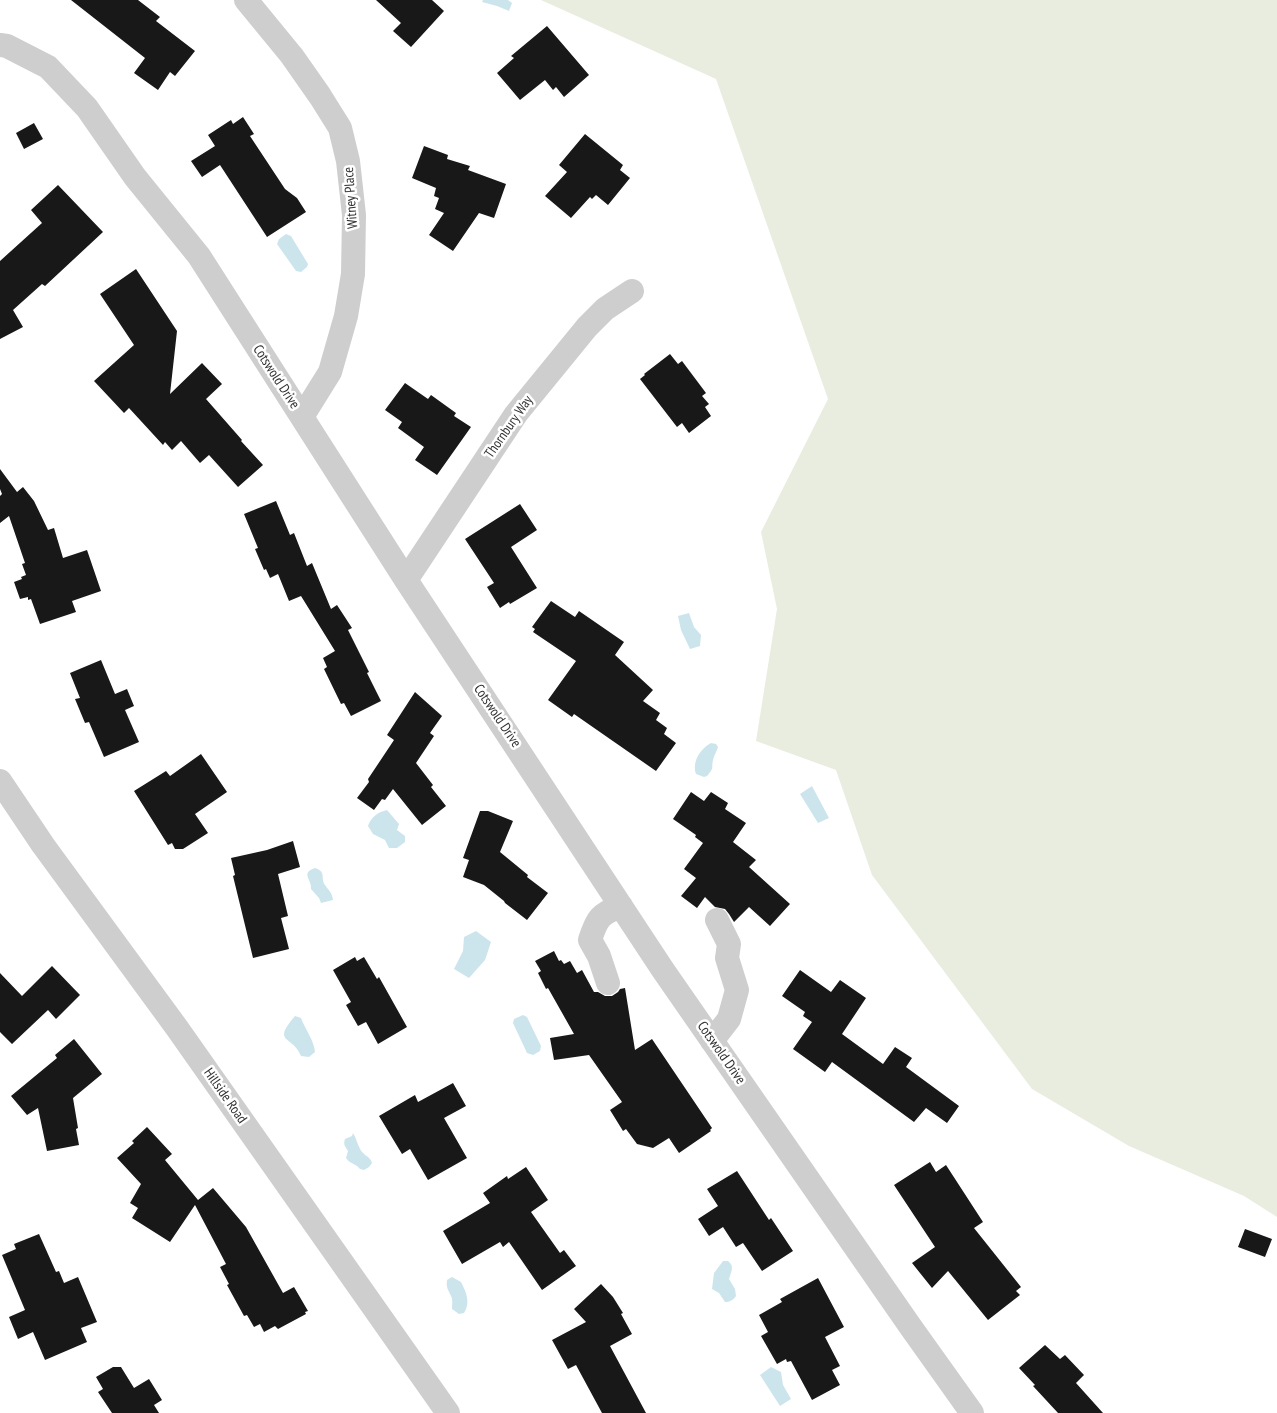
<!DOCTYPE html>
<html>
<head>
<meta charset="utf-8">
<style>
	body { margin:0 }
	canvas { display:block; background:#fff }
</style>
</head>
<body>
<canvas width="1277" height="1413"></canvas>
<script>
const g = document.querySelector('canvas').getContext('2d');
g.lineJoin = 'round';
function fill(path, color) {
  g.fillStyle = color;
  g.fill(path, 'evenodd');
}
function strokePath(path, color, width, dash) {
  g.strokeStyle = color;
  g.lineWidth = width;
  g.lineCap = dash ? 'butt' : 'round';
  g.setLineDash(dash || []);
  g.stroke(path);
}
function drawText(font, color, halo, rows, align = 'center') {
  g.font = font + ' "PT Sans Narrow",sans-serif';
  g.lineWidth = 5;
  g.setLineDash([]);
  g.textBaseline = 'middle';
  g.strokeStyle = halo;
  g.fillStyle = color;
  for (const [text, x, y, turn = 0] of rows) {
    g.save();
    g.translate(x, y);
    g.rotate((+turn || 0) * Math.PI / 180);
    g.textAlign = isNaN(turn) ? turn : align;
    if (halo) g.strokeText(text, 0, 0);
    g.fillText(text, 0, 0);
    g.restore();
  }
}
fill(new Path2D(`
	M 541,0 L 1277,0 L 1277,1217 L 1244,1196 L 1129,1146 L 1032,1089 L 872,875 L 836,770 L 756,741 L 777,609 L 761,532 L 828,399 L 716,79 Z`), '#e9eddf');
fill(new Path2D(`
	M 483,0 L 508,0 L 512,3 L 509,11 L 497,6 L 482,2 Z
	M 286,234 L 291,236 L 308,264 L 307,267 L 301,272 L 296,271 L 277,244 L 279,239 Z
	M 689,613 L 694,627 L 701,635 L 700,646 L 690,649 L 681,630 L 678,616 Z
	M 711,743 L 716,744 L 718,747 C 717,751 714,755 713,760 C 711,769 715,767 707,776 L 704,777 L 696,774 C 692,762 700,749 711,743 Z
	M 812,786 L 829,818 L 818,823 L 800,794 Z
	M 387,810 L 399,824 L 397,830 L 405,836 L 405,842 L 397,848 L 389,848 L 385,840 L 373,834 L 368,826 C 371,817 378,812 387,810 Z
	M 315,868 C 327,872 320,878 325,885 C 329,891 332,892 333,900 L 321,903 L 319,898 L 311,889 C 312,879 300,873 315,868 Z
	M 476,931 L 491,942 L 485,960 L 469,978 L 454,969 L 463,951 L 464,937 Z
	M 523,1015 L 527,1017 L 541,1046 L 540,1051 L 533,1055 L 527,1053 L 513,1023 L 514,1019 Z
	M 295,1016 L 301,1018 C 305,1029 314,1040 315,1052 L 309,1057 L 301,1056 C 293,1035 271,1044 295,1016 Z
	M 353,1133 C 357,1139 358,1148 363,1153 C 367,1157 370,1157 372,1163 L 369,1167 L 364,1170 L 360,1169 C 355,1163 350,1164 346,1158 L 348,1151 C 345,1146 343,1145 345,1139 L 352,1136 Z
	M 723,1261 L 728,1261 C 735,1266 731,1272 729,1279 L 735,1289 L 736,1296 C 733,1300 730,1302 725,1302 L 719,1293 L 712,1289 L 714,1273 Z
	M 452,1277 L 461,1282 C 466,1292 471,1302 464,1313 L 459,1314 L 452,1309 C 452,1305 453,1299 451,1296 C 448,1289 446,1288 447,1280 Z
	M 771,1367 L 781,1372 L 783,1385 L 791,1399 L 780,1406 L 760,1375 Z`), '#cce5ec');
fill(new Path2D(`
	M 71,0 L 138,0 L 160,17 L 156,21 L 195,51 L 175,76 L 170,72 L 158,90 L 134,73 L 145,58 Z
	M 376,0 L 432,0 L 444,11 L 411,47 L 393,31 L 401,23 Z
	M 547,26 L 589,75 L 564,97 L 556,87 L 553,90 L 545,80 L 520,100 L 497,73 L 514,58 L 511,56 Z
	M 243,117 L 254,134 L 250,136 L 285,189 L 297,198 L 306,212 L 267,237 L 220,165 L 202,177 L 191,161 L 215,146 L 208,135 L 231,120 L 233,124 Z
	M 34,123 L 43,139 L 24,149 L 16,133 Z
	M 585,134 L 623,165 L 620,170 L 630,178 L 608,205 L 596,195 L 592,199 L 590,197 L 571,218 L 545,196 L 567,172 L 559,165 Z
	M 424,146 L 448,155 L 447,159 L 470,166 L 468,170 L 506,184 L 494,218 L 479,213 L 453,251 L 429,235 L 444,213 L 435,209 L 439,198 L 434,196 L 436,188 L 412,178 Z
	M 58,185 L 103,232 L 45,286 L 42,284 L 13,310 L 23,327 L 0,339 L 0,261 L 42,223 L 31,210 Z
	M 136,269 L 177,331 L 170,394 L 202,363 L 222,384 L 206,399 L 242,440 L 241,441 L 263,465 L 238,487 L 209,455 L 200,463 L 181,441 L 172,450 L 165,442 L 163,445 L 129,408 L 124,413 L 94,381 L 134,345 L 100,294 Z
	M 670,354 L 678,364 L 682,361 L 706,393 L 702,396 L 709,404 L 705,407 L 711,416 L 689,433 L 682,423 L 677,427 L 640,379 L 645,375 L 644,374 Z
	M 405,383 L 428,399 L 431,395 L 456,413 L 454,416 L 471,427 L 437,475 L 415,460 L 424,447 L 398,428 L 402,422 L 385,410 Z
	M 0,469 L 17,492 L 23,487 L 34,501 L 48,530 L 54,528 L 63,558 L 87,550 L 101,591 L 72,601 L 76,612 L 40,624 L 31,599 L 28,600 L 28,597 L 20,599 L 14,582 L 22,579 L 21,577 L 26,575 L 22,564 L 25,563 L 9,516 L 0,523 L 0,496 L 2,494 L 0,489 Z
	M 276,501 L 290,535 L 294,533 L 307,566 L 312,563 L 331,609 L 337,605 L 352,628 L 348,630 L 369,672 L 367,673 L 381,701 L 351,716 L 344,703 L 341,704 L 324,669 L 327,667 L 323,658 L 335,651 L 301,596 L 289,601 L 278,574 L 270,578 L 266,569 L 264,570 L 255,549 L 258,548 L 244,514 Z
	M 520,504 L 537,530 L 511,547 L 537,588 L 510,604 L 509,602 L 500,608 L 487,587 L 494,583 L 465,539 Z
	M 551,601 L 575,617 L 579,611 L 624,642 L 615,655 L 653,690 L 643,701 L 660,713 L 656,720 L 667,728 L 664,734 L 676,743 L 656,771 L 574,714 L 572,717 L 548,700 L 576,661 L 533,632 L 535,629 L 532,627 Z
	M 101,660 L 115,694 L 127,689 L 134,706 L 125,710 L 139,742 L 104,757 L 89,722 L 85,723 L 75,699 L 80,698 L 70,673 Z
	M 415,692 L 442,716 L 430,733 L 434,736 L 416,763 L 433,785 L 431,787 L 446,806 L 422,825 L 393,789 L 385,800 L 382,799 L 374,810 L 357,798 L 369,782 L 368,779 L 394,740 L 387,735 Z
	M 201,754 L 227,792 L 195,814 L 208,833 L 183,849 L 175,849 L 172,843 L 168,845 L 134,791 L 166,771 L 170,776 Z
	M 691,792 L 704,801 L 711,792 L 728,803 L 725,809 L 746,823 L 733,842 L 756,860 L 749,867 L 790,904 L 770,926 L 749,907 L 734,922 L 729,914 L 725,909 L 715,907 L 705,897 L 697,908 L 681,896 L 696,878 L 684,869 L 703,843 L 695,837 L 696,835 L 673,819 Z
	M 480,811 L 488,811 L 513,821 L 500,852 L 528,875 L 527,877 L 548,893 L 527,920 L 505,903 L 504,901 L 484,885 L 463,877 L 469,860 L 463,858 Z
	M 293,841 L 300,867 L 278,874 L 288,916 L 281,918 L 289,949 L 253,958 L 233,876 L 235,875 L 231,858 L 267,850 Z
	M 554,951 L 559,961 L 561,960 L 564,964 L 570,961 L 577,973 L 582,970 L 594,992 L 598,992 L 605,996 L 612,996 L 618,992 L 620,989 L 625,988 L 635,1050 L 652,1039 L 712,1128 L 710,1130 L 711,1131 L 679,1153 L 669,1138 L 653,1148 L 637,1144 L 626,1129 L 623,1131 L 610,1110 L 622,1102 L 589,1055 L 554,1060 L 550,1038 L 574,1034 L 548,988 L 546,989 L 538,973 L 541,971 L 535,961 Z
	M 355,957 L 357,961 L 364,957 L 377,979 L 379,977 L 407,1027 L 378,1044 L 366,1022 L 358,1026 L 346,1005 L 351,1002 L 333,970 Z
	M 52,966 L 80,995 L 56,1019 L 48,1010 L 12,1044 L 0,1032 L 0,973 L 22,996 Z
	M 800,970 L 831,992 L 840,980 L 866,998 L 842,1034 L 883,1064 L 895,1047 L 912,1058 L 906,1067 L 959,1106 L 947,1123 L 926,1108 L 914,1122 L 832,1062 L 825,1072 L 793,1049 L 812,1022 L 803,1016 L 805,1012 L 782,996 Z
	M 74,1039 L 102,1074 L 73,1098 L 78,1128 L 76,1129 L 79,1145 L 47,1151 L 38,1108 L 27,1115 L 11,1096 L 57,1058 L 55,1055 Z
	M 453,1083 L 466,1106 L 444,1118 L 467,1158 L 428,1180 L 410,1149 L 402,1154 L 379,1116 L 415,1095 L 418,1102 Z
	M 147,1127 L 172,1154 L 165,1160 L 198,1200 L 213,1188 L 246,1227 L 283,1293 L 294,1287 L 308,1311 L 305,1312 L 306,1314 L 278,1329 L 275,1326 L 264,1332 L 260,1324 L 254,1327 L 247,1315 L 244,1316 L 227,1285 L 229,1284 L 220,1267 L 226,1264 L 195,1205 L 170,1242 L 132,1218 L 138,1208 L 130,1203 L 141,1184 L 117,1158 L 134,1143 L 132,1141 Z
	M 930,1162 L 936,1172 L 946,1165 L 983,1222 L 974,1228 L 1021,1287 L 1016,1291 L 1020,1295 L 988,1320 L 948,1271 L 932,1288 L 912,1263 L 935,1247 L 894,1185 Z
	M 526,1167 L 548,1200 L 531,1212 L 560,1253 L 564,1250 L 576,1266 L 542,1290 L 509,1242 L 503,1247 L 500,1242 L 462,1264 L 443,1231 L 490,1203 L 483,1193 L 507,1176 L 508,1179 Z
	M 737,1171 L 769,1220 L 771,1218 L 793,1251 L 762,1271 L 743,1243 L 736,1247 L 723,1227 L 709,1236 L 698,1219 L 718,1206 L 707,1189 Z
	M 1245,1229 L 1272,1239 L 1265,1257 L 1238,1247 Z
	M 39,1234 L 56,1272 L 59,1271 L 64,1283 L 78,1277 L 97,1322 L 81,1328 L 87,1342 L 45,1360 L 33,1332 L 18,1339 L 9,1317 L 25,1310 L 2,1255 L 16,1249 L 14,1244 Z
	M 818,1278 L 844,1327 L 825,1337 L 840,1366 L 832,1370 L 840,1385 L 812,1400 L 791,1361 L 787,1362 L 786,1359 L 777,1364 L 761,1336 L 768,1332 L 759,1315 L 782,1302 L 780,1299 Z
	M 601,1284 L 613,1297 L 623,1313 L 621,1314 L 632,1334 L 610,1346 L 646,1413 L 602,1413 L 576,1365 L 568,1369 L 552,1340 L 586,1322 L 574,1309 Z
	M 1045,1345 L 1060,1359 L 1065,1355 L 1084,1375 L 1076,1383 L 1103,1413 L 1058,1413 L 1033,1386 L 1035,1385 L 1019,1368 Z
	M 113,1367 L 121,1367 L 134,1388 L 149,1379 L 162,1400 L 154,1405 L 159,1413 L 112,1413 L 98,1392 L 103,1389 L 96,1377 Z`), '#181818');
strokePath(new Path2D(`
	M 246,0 L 292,56 L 320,96 L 340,128 L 348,161 L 354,215 L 353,274 L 346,316 L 330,372 L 302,417
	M 0,45 L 7,46 L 48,67 L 87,108 L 135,177 L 199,256 L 406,580 L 663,970 L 910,1326 L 972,1413
	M 406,580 L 516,414 L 587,327 L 605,309 L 632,291
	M 0,781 L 43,845 L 177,1028 L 448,1413
	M 608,983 L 599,956 L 590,940 C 597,918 600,914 621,906
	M 712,1041 L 729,1019 L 737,990 L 727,958 L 729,944 L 717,920`), '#cecece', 24);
drawText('14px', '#313131', '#fff', [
	["Witney Place",351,198,-94],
	["Cotswold Drive",276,377,57],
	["Thornbury Way",509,427,-55],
	["Cotswold Drive",497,716,56],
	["Cotswold Drive",721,1053,55],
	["Hillside Road",225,1096,55]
]);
</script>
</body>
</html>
